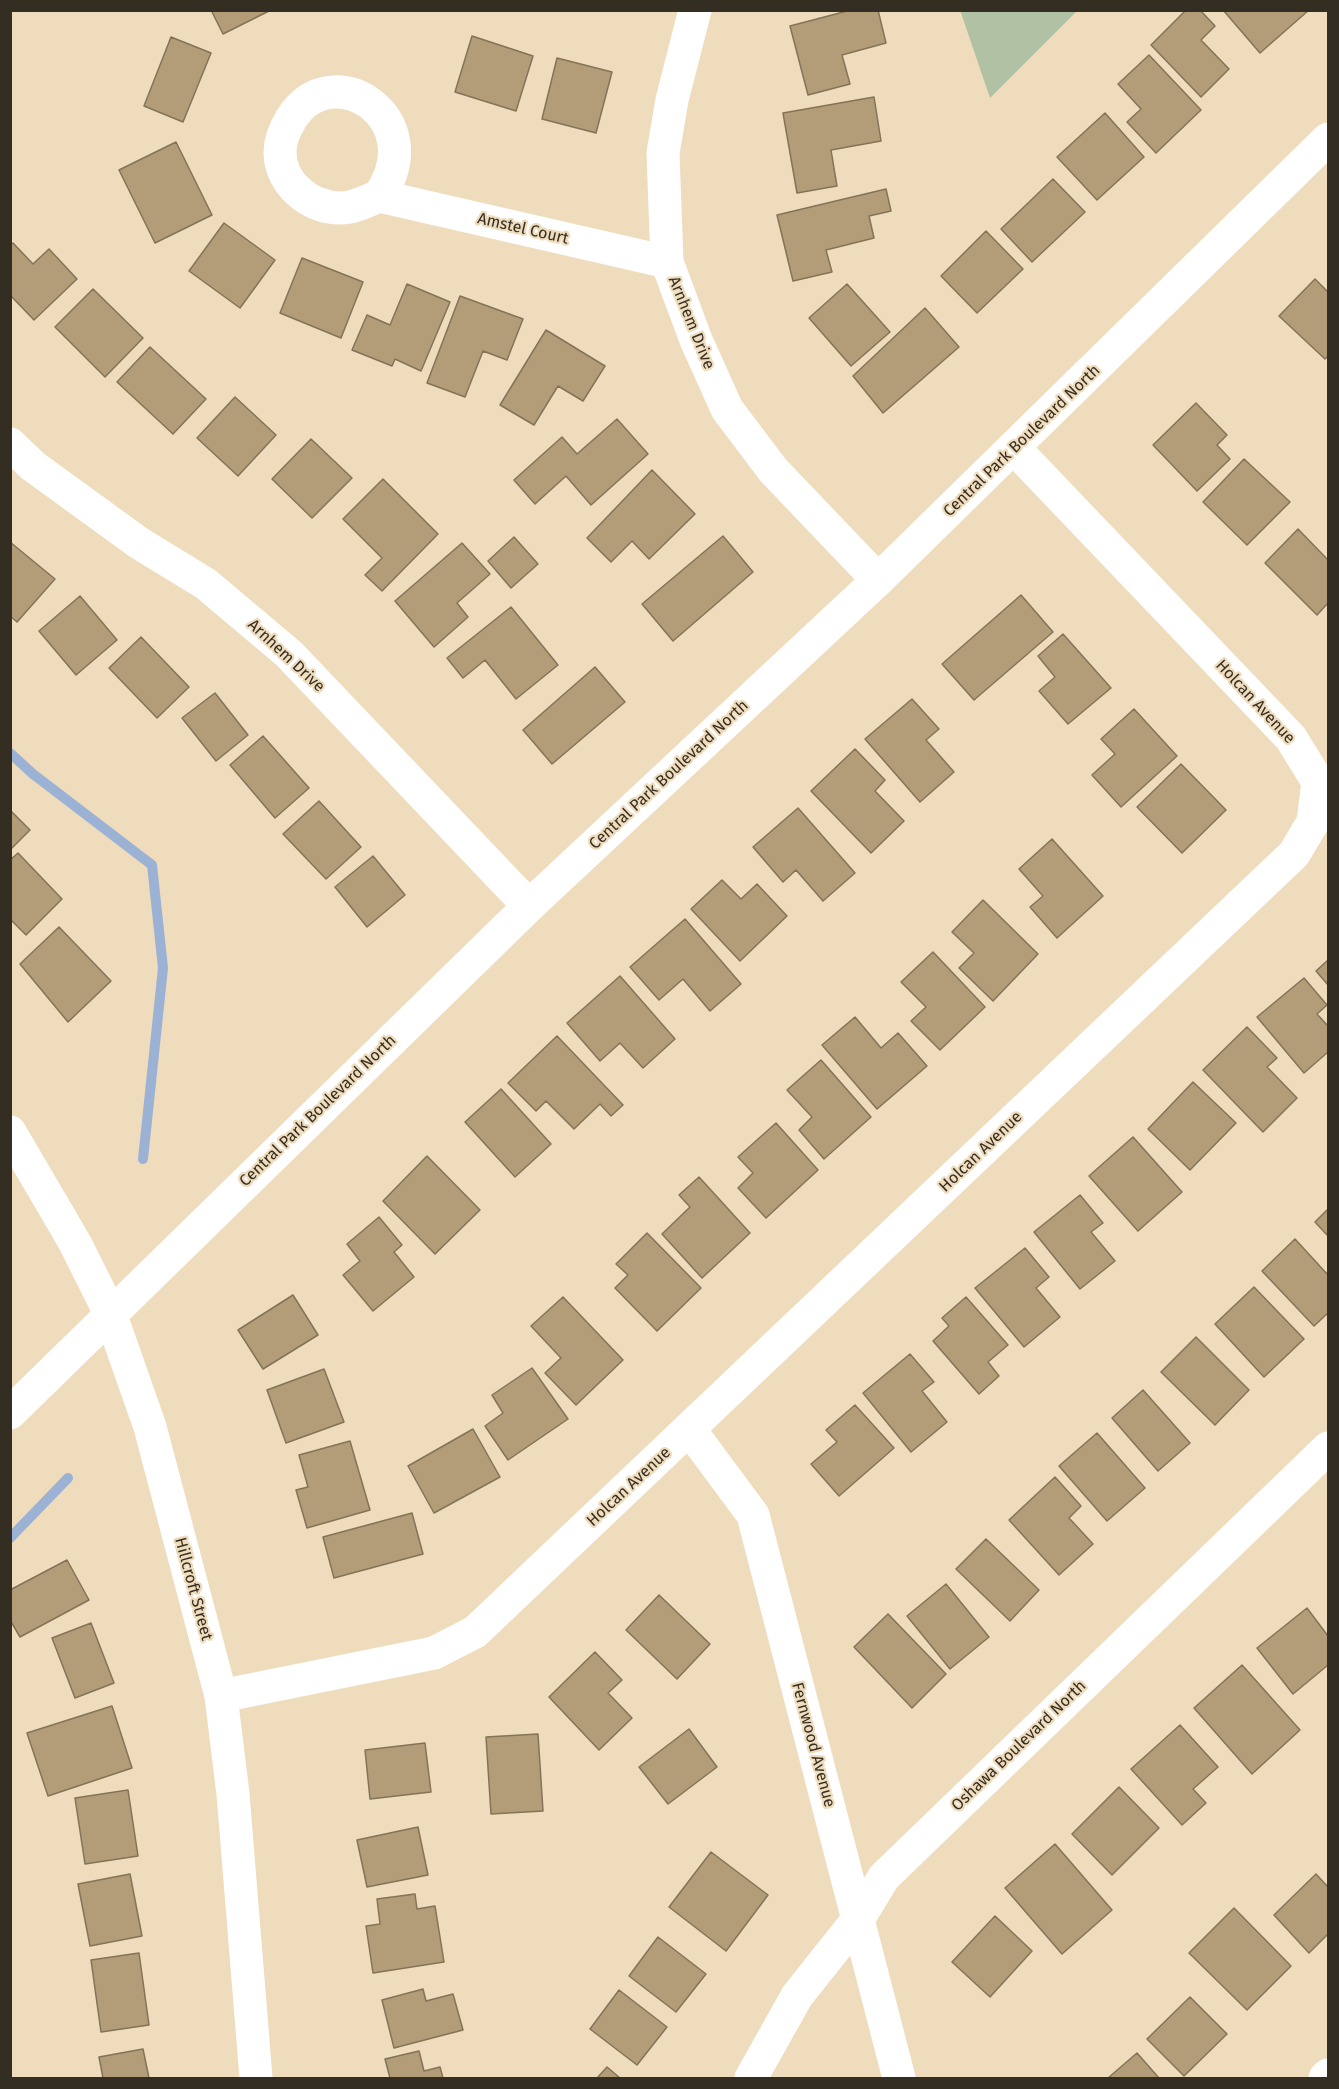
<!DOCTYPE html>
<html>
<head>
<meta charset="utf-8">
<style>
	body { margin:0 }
	#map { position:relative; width:1339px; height:2089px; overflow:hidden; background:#efdcbd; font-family:"Fira Sans",sans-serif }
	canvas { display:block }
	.frame { position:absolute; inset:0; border:12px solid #342d21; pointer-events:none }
</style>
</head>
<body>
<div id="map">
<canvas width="1339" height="2089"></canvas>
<div class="frame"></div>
</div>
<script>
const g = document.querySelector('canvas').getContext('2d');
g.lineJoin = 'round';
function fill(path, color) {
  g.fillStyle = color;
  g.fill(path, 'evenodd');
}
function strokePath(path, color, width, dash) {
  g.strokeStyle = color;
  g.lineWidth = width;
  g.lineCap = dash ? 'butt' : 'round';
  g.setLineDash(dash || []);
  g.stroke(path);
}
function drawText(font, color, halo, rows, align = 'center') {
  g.font = font + ' "Fira Sans",sans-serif';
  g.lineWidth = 4.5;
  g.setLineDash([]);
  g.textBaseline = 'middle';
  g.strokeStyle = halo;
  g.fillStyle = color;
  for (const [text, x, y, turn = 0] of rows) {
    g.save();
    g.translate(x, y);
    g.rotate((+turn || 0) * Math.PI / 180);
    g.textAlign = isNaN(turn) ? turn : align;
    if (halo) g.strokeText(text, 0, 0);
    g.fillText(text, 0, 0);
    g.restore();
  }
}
fill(new Path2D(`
	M 960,10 L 1077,10 L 1077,11 L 990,98 Z`), '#b1c2a4');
strokePath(new Path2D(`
	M 10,753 L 33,774 L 152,865 L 163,968 L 143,1159
	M 10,1538 L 68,1478`), '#9cb2d5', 10);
const building = new Path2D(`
	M 211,10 L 271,10 L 223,34 Z
	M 851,10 L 878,10 L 886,43 L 842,55 L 850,84 L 808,95 L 790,26 Z
	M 1186,10 L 1200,10 L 1215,26 L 1201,40 L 1229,69 L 1201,97 L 1151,45 Z
	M 1223,10 L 1309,10 L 1260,53 Z
	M 472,36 L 533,56 L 516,111 L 455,92 Z
	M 171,37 L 211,53 L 183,122 L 144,106 Z
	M 1149,55 L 1201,110 L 1156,153 L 1127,122 L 1141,109 L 1118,84 Z
	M 557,58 L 612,72 L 596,133 L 542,119 Z
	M 874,97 L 881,141 L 831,150 L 837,186 L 797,193 L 783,113 Z
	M 1105,113 L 1144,157 L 1097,200 L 1057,157 Z
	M 176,142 L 212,215 L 155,243 L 119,170 Z
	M 1053,179 L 1085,212 L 1032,262 L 1001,229 Z
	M 886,189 L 891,211 L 869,216 L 874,238 L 826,250 L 832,272 L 793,281 L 777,215 Z
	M 224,223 L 275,260 L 240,308 L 189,271 Z
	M 986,231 L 1023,269 L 977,313 L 941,276 Z
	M 13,243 L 33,264 L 49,249 L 77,279 L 34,320 L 10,295 L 10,245 Z
	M 302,258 L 363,282 L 341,338 L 280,313 Z
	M 1315,279 L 1328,292 L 1328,356 L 1325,359 L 1279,316 Z
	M 407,284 L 450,302 L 421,371 L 395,359 L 392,366 L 352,350 L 367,315 L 390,325 Z
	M 847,284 L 890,332 L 851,366 L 809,318 Z
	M 93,289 L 143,338 L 105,377 L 55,327 Z
	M 460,296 L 523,319 L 507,360 L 483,351 L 465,397 L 427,383 Z
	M 925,308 L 959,347 L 883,413 L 853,376 Z
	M 546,330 L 605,366 L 583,401 L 558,386 L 534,425 L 500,405 Z
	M 150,347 L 206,399 L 173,434 L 117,382 Z
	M 235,397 L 276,435 L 238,476 L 197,438 Z
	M 1196,403 L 1227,435 L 1217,445 L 1230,459 L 1197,491 L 1153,445 Z
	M 617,419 L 648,454 L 591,505 L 566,476 L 535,504 L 514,480 L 562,437 L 577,454 Z
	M 311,439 L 352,478 L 312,518 L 272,479 Z
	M 1244,459 L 1290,502 L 1247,545 L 1203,502 Z
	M 652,470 L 695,514 L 649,559 L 632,541 L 611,562 L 587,538 Z
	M 383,479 L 438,534 L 382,591 L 365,575 L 382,558 L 343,519 Z
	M 1298,529 L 1328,560 L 1328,603 L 1317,615 L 1265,563 Z
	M 723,536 L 753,572 L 673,641 L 642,604 Z
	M 514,537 L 538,564 L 511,588 L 488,561 Z
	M 10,542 L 55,579 L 17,622 L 10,616 Z
	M 462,543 L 490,574 L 457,603 L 468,617 L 434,647 L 395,601 Z
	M 1021,595 L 1053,632 L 974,700 L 942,664 Z
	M 80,596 L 117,640 L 76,675 L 39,631 Z
	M 511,607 L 558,665 L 516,699 L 485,660 L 463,678 L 447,658 Z
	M 1063,634 L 1111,688 L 1068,724 L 1039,691 L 1055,677 L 1038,656 Z
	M 141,637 L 189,687 L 157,718 L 109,668 Z
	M 595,667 L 625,702 L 552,764 L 523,730 Z
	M 215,693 L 248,735 L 216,761 L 182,718 Z
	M 912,699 L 939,729 L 926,740 L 954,772 L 920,802 L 865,739 Z
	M 1134,709 L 1177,756 L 1121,807 L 1092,775 L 1115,754 L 1101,739 Z
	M 263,736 L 309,788 L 275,818 L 230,765 Z
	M 855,749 L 885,780 L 875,791 L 904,821 L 871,853 L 811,791 Z
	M 1181,764 L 1226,810 L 1182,853 L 1137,807 Z
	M 319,801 L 361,847 L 326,879 L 283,834 Z
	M 798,808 L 855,873 L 823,901 L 796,870 L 783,882 L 753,847 Z
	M 10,810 L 30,830 L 10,850 Z
	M 1052,839 L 1103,896 L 1057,938 L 1030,907 L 1043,896 L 1019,869 Z
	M 18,853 L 62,899 L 26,935 L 10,919 L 10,860 Z
	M 373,856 L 405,895 L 367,927 L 335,887 Z
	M 722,880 L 741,899 L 757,884 L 787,916 L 740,961 L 691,909 Z
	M 983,900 L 1038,954 L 993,1001 L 959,968 L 974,953 L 952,932 Z
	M 685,919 L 741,984 L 710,1011 L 683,979 L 659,1000 L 630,967 Z
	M 59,927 L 111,981 L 68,1022 L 20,964 Z
	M 933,952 L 985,1007 L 940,1050 L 911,1021 L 926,1007 L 901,982 Z
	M 1328,960 L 1328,985 L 1316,971 Z
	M 620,976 L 675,1039 L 643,1068 L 620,1043 L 600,1061 L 567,1023 Z
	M 1304,978 L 1327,1005 L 1317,1014 L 1328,1026 L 1328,1052 L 1304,1073 L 1257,1017 Z
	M 855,1017 L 881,1048 L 898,1033 L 927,1066 L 877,1109 L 822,1045 Z
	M 1247,1027 L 1277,1058 L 1267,1067 L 1297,1098 L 1263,1132 L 1203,1070 Z
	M 557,1036 L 623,1105 L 611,1116 L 600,1104 L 574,1129 L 546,1101 L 536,1111 L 508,1083 Z
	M 821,1060 L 871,1117 L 824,1159 L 799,1130 L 812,1117 L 787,1090 Z
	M 1193,1082 L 1236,1123 L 1190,1170 L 1148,1129 Z
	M 501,1089 L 551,1144 L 515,1177 L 465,1122 Z
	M 776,1123 L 818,1170 L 766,1218 L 738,1188 L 753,1173 L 738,1157 Z
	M 1133,1137 L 1182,1192 L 1138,1231 L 1089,1176 Z
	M 427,1156 L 480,1210 L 435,1254 L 383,1201 Z
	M 699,1177 L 750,1233 L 702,1278 L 662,1234 L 690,1207 L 679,1195 Z
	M 1080,1195 L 1103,1223 L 1091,1232 L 1115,1261 L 1080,1289 L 1034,1232 Z
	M 1328,1209 L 1328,1236 L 1315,1222 Z
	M 379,1217 L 402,1245 L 394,1252 L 414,1277 L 373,1311 L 343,1275 L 360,1261 L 347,1244 Z
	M 647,1233 L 701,1288 L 657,1331 L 615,1288 L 628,1275 L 616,1264 Z
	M 1295,1239 L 1328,1275 L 1328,1313 L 1314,1326 L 1262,1271 Z
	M 1025,1248 L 1049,1277 L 1036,1288 L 1060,1317 L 1024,1347 L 975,1288 Z
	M 1254,1287 L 1304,1339 L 1264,1377 L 1215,1324 Z
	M 293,1295 L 318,1335 L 263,1369 L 238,1330 Z
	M 563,1297 L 623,1360 L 576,1405 L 545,1373 L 561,1358 L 531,1326 Z
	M 966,1297 L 1008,1345 L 988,1362 L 999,1376 L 979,1394 L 933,1341 L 949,1326 L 942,1318 Z
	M 1196,1337 L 1249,1390 L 1215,1425 L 1161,1372 Z
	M 910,1354 L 934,1382 L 922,1391 L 947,1422 L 911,1452 L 863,1393 Z
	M 532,1368 L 568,1419 L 508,1460 L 485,1426 L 503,1413 L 492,1395 Z
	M 324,1369 L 344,1422 L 286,1443 L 267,1390 Z
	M 1143,1390 L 1190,1443 L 1158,1471 L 1112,1418 Z
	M 855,1405 L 894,1448 L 839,1496 L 811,1464 L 837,1442 L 826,1430 Z
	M 473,1429 L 500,1477 L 434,1513 L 408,1466 Z
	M 1097,1433 L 1145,1488 L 1107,1521 L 1059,1466 Z
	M 350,1441 L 370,1510 L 307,1528 L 296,1490 L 308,1487 L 299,1455 Z
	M 1055,1477 L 1081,1506 L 1069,1518 L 1093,1544 L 1059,1575 L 1009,1520 Z
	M 412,1513 L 423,1554 L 334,1578 L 323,1537 Z
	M 986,1539 L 1039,1590 L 1010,1621 L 956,1569 Z
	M 67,1560 L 89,1600 L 20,1637 L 10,1620 L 10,1590 Z
	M 946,1584 L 989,1637 L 950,1669 L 907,1616 Z
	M 659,1595 L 710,1644 L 677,1679 L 626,1630 Z
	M 1307,1608 L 1328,1636 L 1328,1665 L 1293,1694 L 1257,1648 Z
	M 888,1614 L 946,1674 L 912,1708 L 854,1647 Z
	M 91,1623 L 114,1683 L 75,1698 L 52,1638 Z
	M 595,1652 L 622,1680 L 608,1693 L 632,1718 L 599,1750 L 549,1697 Z
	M 1242,1665 L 1300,1730 L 1252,1774 L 1194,1708 Z
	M 112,1706 L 132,1768 L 48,1796 L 27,1733 Z
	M 1180,1725 L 1218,1767 L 1193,1789 L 1206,1803 L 1182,1825 L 1131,1769 Z
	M 689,1729 L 717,1767 L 668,1804 L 639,1767 Z
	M 538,1734 L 543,1811 L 491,1814 L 486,1737 Z
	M 425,1743 L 431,1792 L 370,1799 L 365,1750 Z
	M 1119,1787 L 1159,1828 L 1112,1875 L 1072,1834 Z
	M 128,1790 L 138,1856 L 85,1864 L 75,1798 Z
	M 418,1827 L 428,1875 L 367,1887 L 357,1840 Z
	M 1055,1844 L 1112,1910 L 1062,1954 L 1005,1888 Z
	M 711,1852 L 768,1895 L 726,1951 L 669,1907 Z
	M 130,1874 L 142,1936 L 90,1946 L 78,1884 Z
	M 1316,1874 L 1328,1887 L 1328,1934 L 1309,1953 L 1274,1915 Z
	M 415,1894 L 417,1909 L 435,1906 L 444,1962 L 373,1973 L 366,1926 L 380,1924 L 377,1899 Z
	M 1234,1908 L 1291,1966 L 1247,2010 L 1189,1953 Z
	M 995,1916 L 1032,1951 L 990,1997 L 952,1962 Z
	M 658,1937 L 706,1974 L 676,2012 L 629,1976 Z
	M 139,1953 L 149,2025 L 101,2032 L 91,1960 Z
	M 423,1989 L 426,2001 L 453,1994 L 463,2030 L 394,2048 L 382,2000 Z
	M 619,1990 L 667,2027 L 637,2065 L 590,2029 Z
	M 1190,1997 L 1227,2034 L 1184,2076 L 1147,2039 Z
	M 143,2049 L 149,2078 L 103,2078 L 99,2057 Z
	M 419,2051 L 424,2071 L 440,2067 L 443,2078 L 390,2078 L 385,2059 Z
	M 1137,2053 L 1159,2078 L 1108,2078 Z
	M 607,2067 L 620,2078 L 597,2078 Z`);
fill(building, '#b39d79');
strokePath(building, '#847357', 1.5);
strokePath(new Path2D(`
	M 695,10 L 672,100 L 663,153 L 667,262 L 696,340 L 727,409 L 773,470 L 878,580
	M 379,196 C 433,119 332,53 291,119 C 285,129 280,139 280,152 C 280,184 310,208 341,208 C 354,208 367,201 379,196 L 667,262
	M 10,444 L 33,466 L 139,543 L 206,584 L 289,654 L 529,906
	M 10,1132 L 75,1243 L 110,1313 L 150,1427 L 221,1696 L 233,1794 L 256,2078
	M 10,1413 L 529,906 L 878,580 L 1328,139
	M 690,1430 L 753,1515 L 899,2078
	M 221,1696 L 434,1653 L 475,1632 L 1294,854 L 1313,822 L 1318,782 L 1291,738 L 1015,449
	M 751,2078 L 797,1996 L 859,1918 L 884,1877 L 1328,1448
	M 1325,2078 L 1328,2075`), '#fff', 33);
drawText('16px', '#342d21', '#efdcbd', [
	["Amstel Court",523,229,13],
	["Arnhem Drive",691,323,68],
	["Central Park Boulevard North",1022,441,-44],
	["Arnhem Drive",286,656,43],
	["Holcan Avenue",1255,702,47],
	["Central Park Boulevard North",669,775,-43],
	["Central Park Boulevard North",318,1111,-44],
	["Holcan Avenue",981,1152,-44],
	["Holcan Avenue",629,1487,-43],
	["Hillcroft Street",193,1589,75],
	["Fernwood Avenue",813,1745,75],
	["Oshawa Boulevard North",1019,1746,-44]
]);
</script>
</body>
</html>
